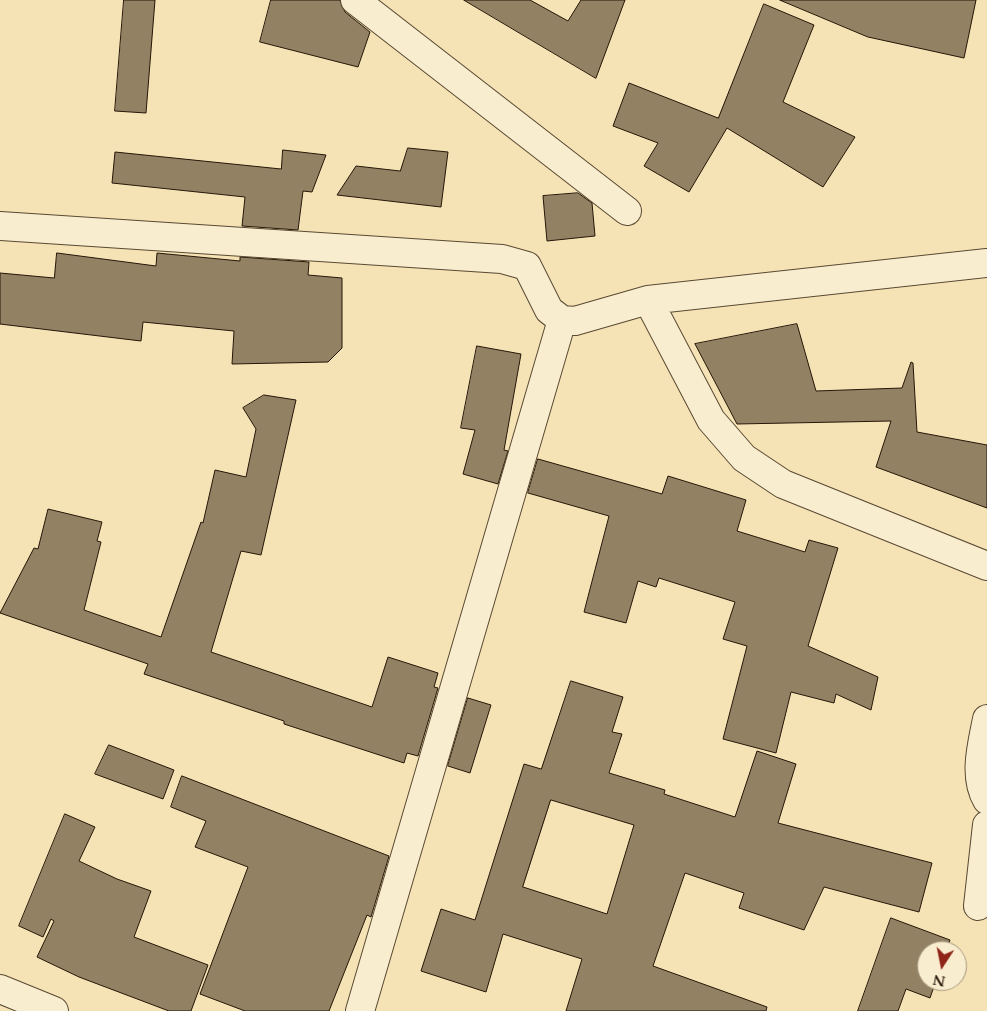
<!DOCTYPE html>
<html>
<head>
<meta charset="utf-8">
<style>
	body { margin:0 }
	#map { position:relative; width:987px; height:1011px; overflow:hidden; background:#f6e3b5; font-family:Cardo,serif }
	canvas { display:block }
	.north { position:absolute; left:917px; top:941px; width:50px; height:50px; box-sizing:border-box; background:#f9edcf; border:1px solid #a4977f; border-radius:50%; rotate:191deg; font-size:14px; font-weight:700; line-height:20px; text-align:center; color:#251608 }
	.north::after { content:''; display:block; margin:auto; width:18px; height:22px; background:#8f2418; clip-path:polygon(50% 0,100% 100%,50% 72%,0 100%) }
</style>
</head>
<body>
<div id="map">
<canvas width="987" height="1011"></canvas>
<div class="north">N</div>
</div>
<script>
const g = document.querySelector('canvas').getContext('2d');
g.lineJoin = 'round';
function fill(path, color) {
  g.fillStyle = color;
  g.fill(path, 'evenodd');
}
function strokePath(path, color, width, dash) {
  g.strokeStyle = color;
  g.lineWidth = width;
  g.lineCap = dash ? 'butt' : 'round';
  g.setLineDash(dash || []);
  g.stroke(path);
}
const building = new Path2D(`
	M 124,0 L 155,0 L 146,113 L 115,111 Z
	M 271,0 L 340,0 L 345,12 L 370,32 L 358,67 L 260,42 Z
	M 464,0 L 530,0 L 568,21 L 581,0 L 625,0 L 596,78 Z
	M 780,0 L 976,0 L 964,58 L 868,37 Z
	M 764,4 L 814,25 L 783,102 L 855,137 L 823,187 L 727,128 L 689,192 L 644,166 L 658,143 L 613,126 L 629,83 L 718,118 Z
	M 408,148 L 448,152 L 441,207 L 337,195 L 356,166 L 400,171 Z
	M 283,150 L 326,155 L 312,192 L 303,191 L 298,230 L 242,226 L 245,197 L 112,183 L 115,152 L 281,169 Z
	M 578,193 L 592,203 L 595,236 L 547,241 L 543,196 Z
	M 57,253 L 156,266 L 157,253 L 240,261 L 240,257 L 309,262 L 308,275 L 342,278 L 342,348 L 328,362 L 232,364 L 234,331 L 143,322 L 141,341 L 0,324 L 0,273 L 54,278 Z
	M 797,324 L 816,391 L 902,388 L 911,362 L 913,363 L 917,432 L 987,445 L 987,508 L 876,467 L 891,421 L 737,424 L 695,344 Z
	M 477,346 L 521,354 L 504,450 L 508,451 L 498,484 L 463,474 L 475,430 L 461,428 Z
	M 264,395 L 296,400 L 261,555 L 241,551 L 211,652 L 372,707 L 388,657 L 438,673 L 434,687 L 438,688 L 418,756 L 407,753 L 404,763 L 284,724 L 284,721 L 144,674 L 148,664 L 0,613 L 34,548 L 38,549 L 48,509 L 102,522 L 97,541 L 101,542 L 84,610 L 161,637 L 201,522 L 203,523 L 215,470 L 246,477 L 256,429 L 243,408 Z
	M 538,459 L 662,494 L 668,476 L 746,500 L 737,531 L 805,552 L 809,540 L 838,548 L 808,646 L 878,677 L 871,710 L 836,694 L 834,703 L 791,692 L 776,753 L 723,739 L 747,646 L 723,639 L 735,602 L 659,578 L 656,587 L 638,581 L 626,623 L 584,612 L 609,516 L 528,493 Z
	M 571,681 L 623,697 L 612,732 L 622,734 L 609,773 L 665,790 L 664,794 L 735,817 L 757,751 L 796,764 L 778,823 L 932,863 L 919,912 L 824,887 L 804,930 L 739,908 L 744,893 L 685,873 L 653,966 L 767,1007 L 766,1011 L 566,1011 L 582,959 L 503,934 L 486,992 L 421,971 L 441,909 L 475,920 L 524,764 L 541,769 ZM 551,800 L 634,825 L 607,914 L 523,887 Z
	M 468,698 L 491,705 L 470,773 L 448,766 Z
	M 109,745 L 174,770 L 163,799 L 95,774 Z
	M 182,776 L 389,856 L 371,917 L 367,915 L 329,1011 L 245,1011 L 200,994 L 248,867 L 195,847 L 206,821 L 171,807 Z
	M 65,814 L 95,827 L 79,861 L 117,879 L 151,891 L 134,937 L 208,965 L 191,1011 L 169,1011 L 79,977 L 37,957 L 54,921 L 51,919 L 43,937 L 19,926 Z
	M 891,918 L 950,940 L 946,951 L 927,951 L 927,981 L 936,981 L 930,998 L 906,989 L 898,1011 L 858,1011 Z`);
fill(building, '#928162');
strokePath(building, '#251608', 1);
const minor = new Path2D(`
	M 355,0 L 627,211
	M 0,226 L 502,259 L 527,266 L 549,310 L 562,320 L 575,321 L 648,300 L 987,263
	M 648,300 L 711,420 L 744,458 L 783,484 L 987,566
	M 987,719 C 982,745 973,776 987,800
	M 978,906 L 987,825
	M 0,989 L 54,1011
	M 360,1011 L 562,320`);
strokePath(minor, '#594933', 30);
strokePath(minor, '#f9edcf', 28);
</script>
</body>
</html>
